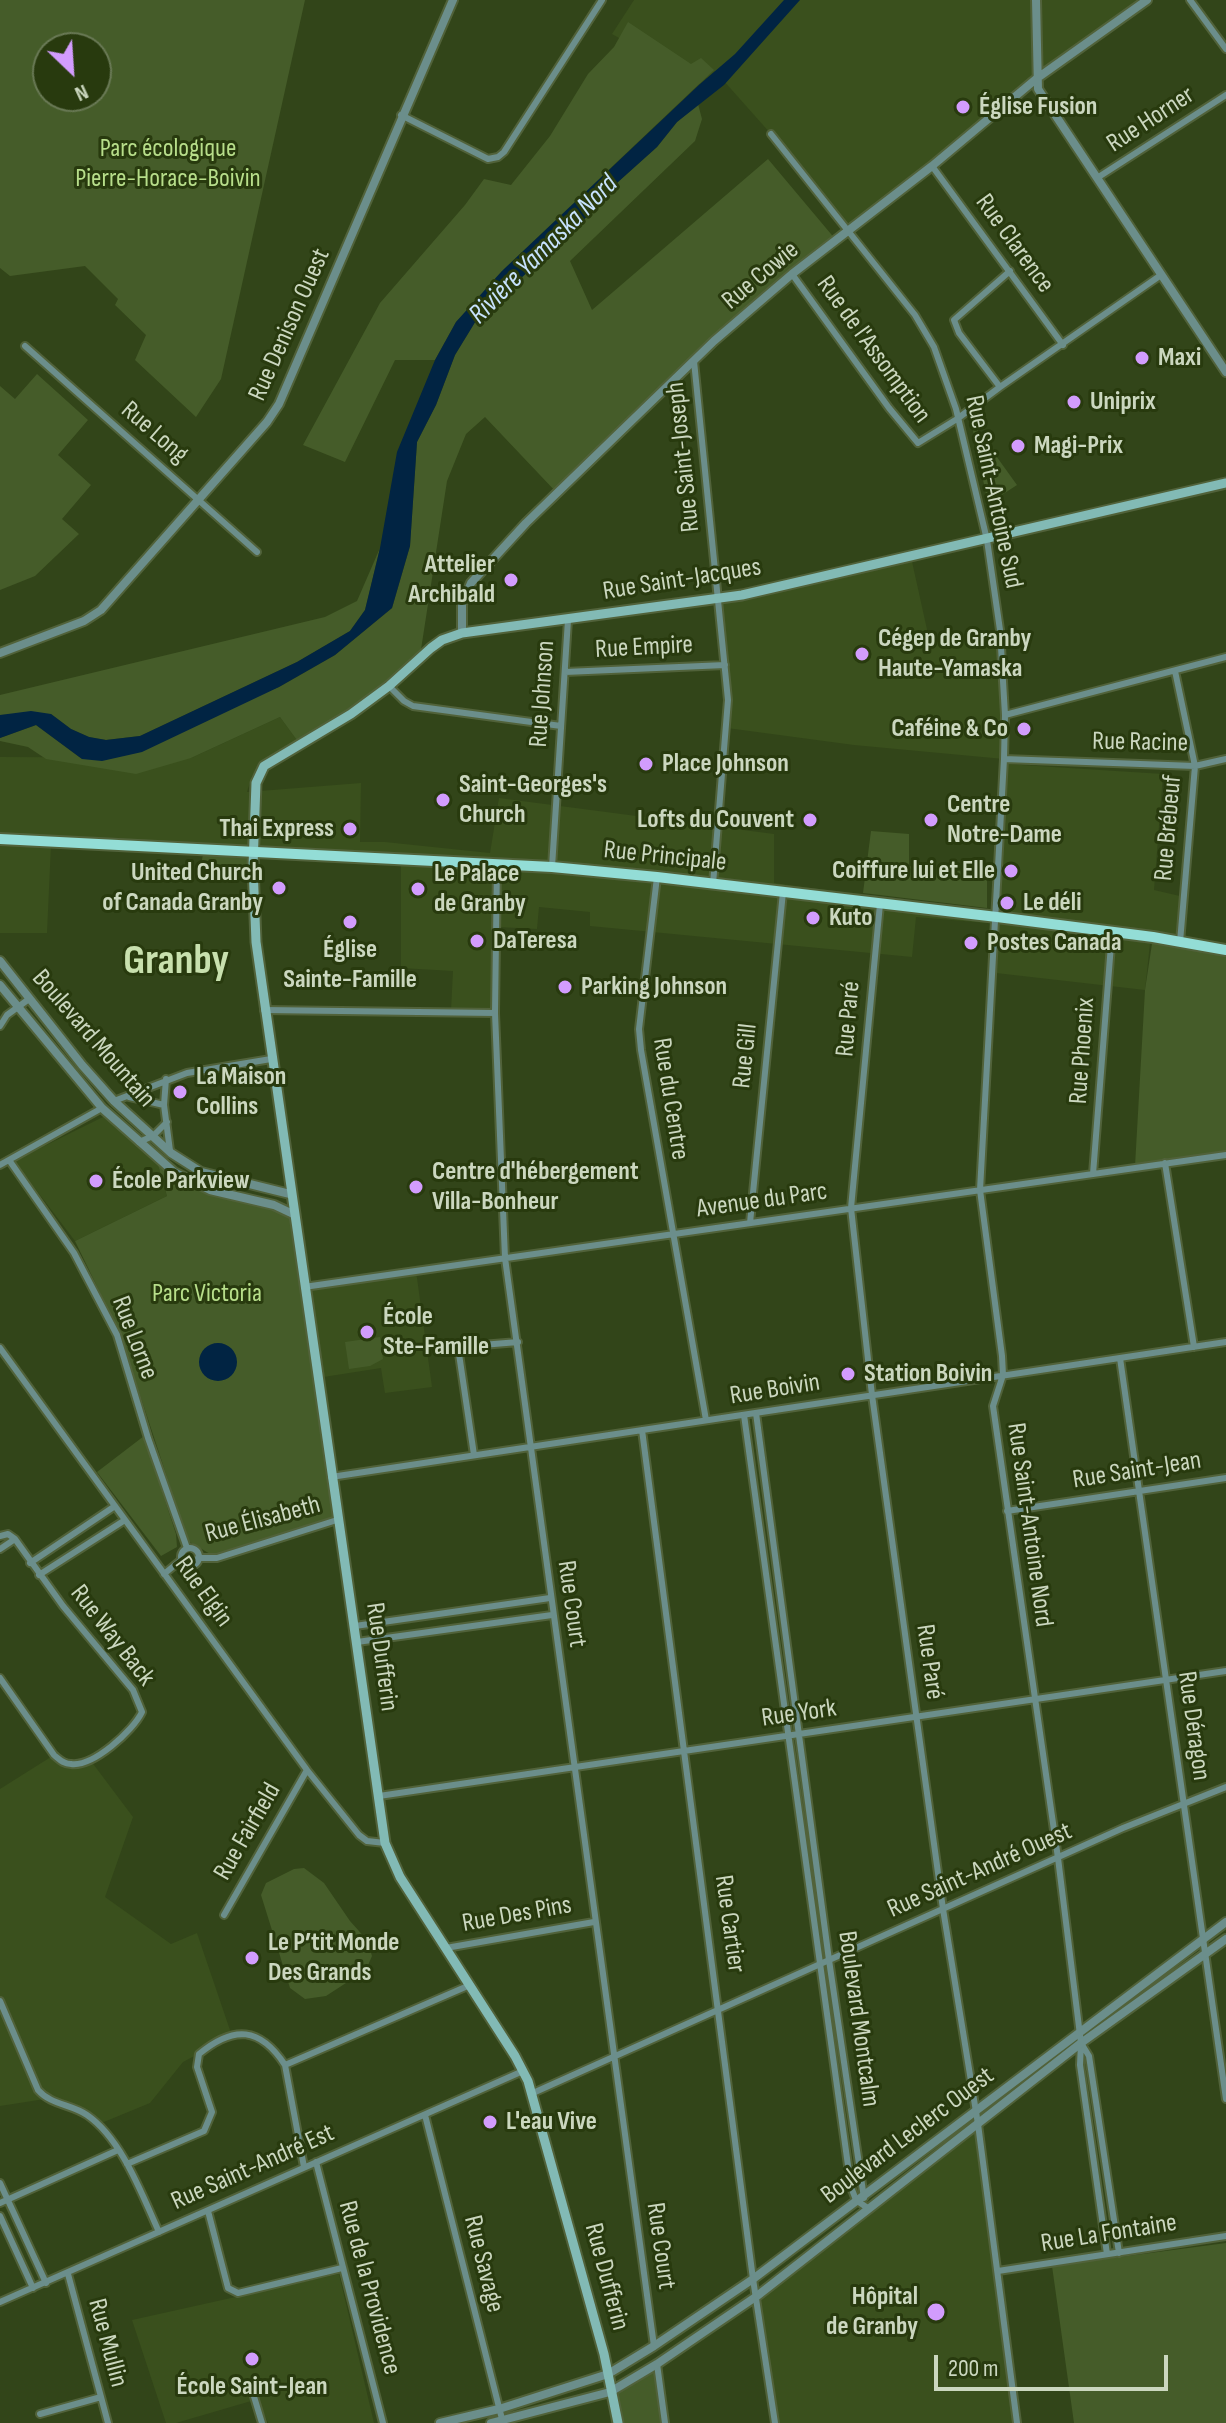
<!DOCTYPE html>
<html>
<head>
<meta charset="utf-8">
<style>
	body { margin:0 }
	#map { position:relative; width:1226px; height:2423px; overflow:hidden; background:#324519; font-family:"Sofia Sans Condensed",sans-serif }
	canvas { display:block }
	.north { position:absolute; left:32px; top:32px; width:80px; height:80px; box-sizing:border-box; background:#283a0e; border:2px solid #697955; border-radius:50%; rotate:155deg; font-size:22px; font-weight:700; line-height:32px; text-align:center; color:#cbd7bf }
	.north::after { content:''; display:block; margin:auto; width:28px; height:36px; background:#d29cfd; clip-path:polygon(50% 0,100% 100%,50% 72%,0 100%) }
	.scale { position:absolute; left:934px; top:2355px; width:234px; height:36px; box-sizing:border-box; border:4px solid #cbd7bf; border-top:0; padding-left:10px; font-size:24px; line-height:28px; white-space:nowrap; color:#cbd7bf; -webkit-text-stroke:6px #283a0e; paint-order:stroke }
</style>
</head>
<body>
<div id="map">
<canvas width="1226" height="2423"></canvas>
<div class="north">N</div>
<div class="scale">200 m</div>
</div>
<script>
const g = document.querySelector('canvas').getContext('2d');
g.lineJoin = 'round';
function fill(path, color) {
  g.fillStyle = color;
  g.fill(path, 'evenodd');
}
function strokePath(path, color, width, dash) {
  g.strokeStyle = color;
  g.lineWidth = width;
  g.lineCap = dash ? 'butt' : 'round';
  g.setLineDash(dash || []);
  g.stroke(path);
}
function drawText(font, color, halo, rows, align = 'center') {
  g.font = font + ' "Sofia Sans Condensed",sans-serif';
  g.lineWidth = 6;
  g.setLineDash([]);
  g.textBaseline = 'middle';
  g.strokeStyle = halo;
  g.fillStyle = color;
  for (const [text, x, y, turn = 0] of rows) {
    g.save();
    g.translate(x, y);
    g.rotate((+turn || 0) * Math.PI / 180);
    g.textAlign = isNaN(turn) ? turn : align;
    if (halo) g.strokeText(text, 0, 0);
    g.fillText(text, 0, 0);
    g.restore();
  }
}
fill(new Path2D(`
	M 634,0 L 1147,0 L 1079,49 L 849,230 L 771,134 L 715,71 L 700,84 L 612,34 Z
	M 911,557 L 930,643 L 1000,630 L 1004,759 L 854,745 L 727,728 L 728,700 L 719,599 Z
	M 280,717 L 299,743 L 263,762 L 252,776 L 247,792 L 361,783 L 360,842 L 385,842 L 490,853 L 499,798 L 774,834 L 774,883 L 999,913 L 1006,764 L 1163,774 L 1154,890 L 1180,896 L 1176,937 L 1151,934 L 1145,990 L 996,973 L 999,924 L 916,917 L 912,957 L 590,926 L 590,912 L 539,907 L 537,929 L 498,927 L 498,1009 L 451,1010 L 453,971 L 401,968 L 401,862 L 51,845 L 47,933 L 0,933 L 0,757 L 191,758 Z
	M 105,1116 L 158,1165 L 167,1196 L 75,1241 L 14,1161 Z
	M 416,1271 L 432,1387 L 385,1393 L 381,1368 L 317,1378 L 304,1287 Z
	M 54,1755 L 63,1762 L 91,1761 L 133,1817 L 105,1897 L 171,1944 L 197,1933 L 232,2036 L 183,2062 L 150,2103 L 99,2124 L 85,2113 L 45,2099 L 0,2106 L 0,1789 Z
	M 978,2124 L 1017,2423 L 775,2423 L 757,2296 Z
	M 339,2274 L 374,2423 L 268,2423 L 258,2399 L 176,2423 L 166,2423 L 132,2320 Z`), '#3a501d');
fill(new Path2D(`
	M 0,0 L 305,0 L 221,379 L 196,417 L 135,360 L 146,335 L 115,305 L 118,299 L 85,266 L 10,276 L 0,268 ZM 48,48 L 96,48 L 96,96 L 48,96 Z
	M 628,22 L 691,64 L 701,58 L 714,70 L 502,271 L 456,322 L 435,360 L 395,360 L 345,462 L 303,445 L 380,303 L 465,205 L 484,179 L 511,185 L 550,136 L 588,74 L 614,47 Z
	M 698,104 L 702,119 L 695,141 L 570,261 L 592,310 L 768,159 L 836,240 L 714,341 L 557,493 L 485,417 L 466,434 L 447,481 L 420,656 L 389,686 L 299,743 L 280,717 L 191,758 L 136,774 L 46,759 L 28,747 L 0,741 L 0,738 L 36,725 L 82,759 L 279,687 L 335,655 L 392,608 L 410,546 L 417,442 L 436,405 L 455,355 L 477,319 L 592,212 L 618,182 L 657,147 L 677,122 Z
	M 37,374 L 88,420 L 58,455 L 91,485 L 62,519 L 79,534 L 35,576 L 0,590 L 0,386 L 15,399 Z
	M 971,421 L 1017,485 L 988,504 Z
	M 380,548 L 365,610 L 350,631 L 297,662 L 140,736 L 106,740 L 89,737 L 71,729 L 51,714 L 0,715 L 0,695 L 325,617 L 357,601 Z
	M 871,831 L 909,834 L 909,866 L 987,874 L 987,908 L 863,893 Z
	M 204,849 L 253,851 L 253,866 L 201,865 Z
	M 1153,937 L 1226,950 L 1226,1152 L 1135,1166 L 1145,990 Z
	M 158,1165 L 195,1188 L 292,1213 L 337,1520 L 217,1558 L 188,1541 L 120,1334 L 75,1241 L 167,1196 Z
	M 380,1337 L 383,1359 L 370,1366 L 349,1369 L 345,1342 Z
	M 144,1436 L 176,1534 L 177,1547 L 161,1556 L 97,1472 Z
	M 304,1868 L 324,1883 L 350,1921 L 367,1940 L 372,1956 L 366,1970 L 326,1996 L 305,1999 L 290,1988 L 261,1895 L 266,1883 L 294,1869 Z
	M 1226,2243 L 1226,2423 L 1074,2423 L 1052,2266 Z
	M 654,2367 L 663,2423 L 619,2423 L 610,2392 Z`), '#455c29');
fill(new Path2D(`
	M 784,0 L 800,0 L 724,85 L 677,122 L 657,147 L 618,182 L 592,212 L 477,319 L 455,355 L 436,405 L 417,442 L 410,546 L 392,608 L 335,655 L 279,687 L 142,752 L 102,761 L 82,759 L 36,725 L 0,738 L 0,715 L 31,711 L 51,714 L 71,729 L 89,737 L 106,740 L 140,736 L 297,662 L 350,631 L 365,610 L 380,548 L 397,452 L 435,360 L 456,322 L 502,271 L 700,84 L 735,54 Z
	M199 1362a19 19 0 1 1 38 0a19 19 0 1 1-38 0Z`), '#012443');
const minor = new Path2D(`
	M 1190,0 L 1226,49
	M 401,115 L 488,159 L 498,157 L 504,152 L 602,0
	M 771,134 L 915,315 L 934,347 L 956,409 L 987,540 L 1000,630 L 1005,715 L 1004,759 L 980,1190 L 1002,1356 L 1003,1375 L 993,1406 L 1058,1858 L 1081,2043 L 1080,2065 L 1107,2254
	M 932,166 L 1063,345
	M 1097,178 L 1226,95
	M 792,274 L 889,408 L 918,443 L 957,419 L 1000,387 L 1161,275
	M 25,346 L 257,552
	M 694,361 L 728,700 L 713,884
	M 1000,387 L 959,333 L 954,320 L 1010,271
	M 1175,671 L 1195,766 L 1180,942
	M 565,672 L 725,665
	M 389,686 L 404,701 L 413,706 L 561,726
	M 1005,715 L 1226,657
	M 1004,759 L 1195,766 L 1226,759
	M 497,863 L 495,1013 L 505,1258 L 654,2346
	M 552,867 L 568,620
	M 657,877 L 639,1029 L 641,1050 L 706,1420
	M 880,904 L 851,1208 L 872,1395 L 943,1909 L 978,2124 L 1017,2423
	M 264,1010 L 495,1013
	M 0,1026 L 7,1015 L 29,999
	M 166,1079 L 164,1105 L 170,1151
	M 129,1097 L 164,1105
	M 114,1101 L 187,1073 L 271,1059
	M 139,1142 L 153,1136 L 167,1122
	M 9,1160 L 74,1253 L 117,1335 L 148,1438 L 187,1548
	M 1165,1163 L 1194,1347
	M 0,1165 L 102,1108
	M 1093,1174 L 1112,932
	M 750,1223 L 783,892
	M 304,1287 L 1226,1155
	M 0,1348 L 307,1770 L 359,1835 L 367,1841 L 385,1843
	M 1120,1358 L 1226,2099
	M 756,1413 L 829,1960 L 864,2198
	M 744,1415 L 851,2187 L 856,2200 L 869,2209
	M 642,1430 L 753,2279 L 775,2423
	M 474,1455 L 459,1354 L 470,1346 L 518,1342
	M 331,1477 L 1226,1342
	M 1007,1511 L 1226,1478
	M 0,1536 L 8,1534 L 15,1539 L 63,1606 L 133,1690 L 142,1712 C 133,1731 93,1767 71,1764 C 63,1764 59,1759 54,1755 L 0,1678
	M181 1557a9 9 0 1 1 18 0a9 9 0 1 1-18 0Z
	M 0,1549 L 15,1539
	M 198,1558 L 217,1558 L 337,1520
	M 30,1563 L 115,1506
	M 164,1574 L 181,1560
	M 39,1575 L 125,1520
	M 355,1626 L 550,1598
	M 357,1642 L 552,1615
	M 379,1796 L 1226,1671
	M 224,1915 L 307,1770
	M 446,1948 L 594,1922
	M 0,2001 L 38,2090 C 51,2105 71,2104 87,2115 C 122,2139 142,2195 159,2232
	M 1081,2043 L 1089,2056 L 1119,2253
	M 533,2093 L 1123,1828 L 1226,1787
	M 425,2115 L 503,2423
	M 316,2162 L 383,2423
	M 127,2164 L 204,2131 L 212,2112 L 197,2067 L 199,2054 C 234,2025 260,2027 285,2065
	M 304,2167 L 285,2065 L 470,1985
	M 0,2183 L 46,2283
	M 0,2203 L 118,2150
	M 208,2211 L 228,2288 L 238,2293 L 342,2268
	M 0,2216 L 33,2288
	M 998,2271 L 1226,2236
	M 68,2274 L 108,2423
	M 0,2302 L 523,2071
	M 657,2364 L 665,2423
	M 252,2390 L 262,2423
	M 40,2414 L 101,2397`);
const tertiary = new Path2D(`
	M 1036,0 L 1038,89 L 1226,372
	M 462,633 L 462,604 L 471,583 L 526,523 L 714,341 L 792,274 L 932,166 L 1036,79 L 1147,0
	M 0,653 L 84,621 L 101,610 L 267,422 L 279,404 L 453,0
	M 0,961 L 82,1065 L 114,1101 L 171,1153 L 201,1172 L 290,1194
	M 0,985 L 102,1108 L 174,1172 L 210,1190 L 274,1205 L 293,1214
	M 440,2423 L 499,2409 L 608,2374 L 654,2346 L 753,2279 L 1226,1922
	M 491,2423 L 610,2392 L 657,2364 L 757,2296 L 1081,2043 L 1226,1939`);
const secondary = new Path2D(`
	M 618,2423 L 604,2354 L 528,2081 L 515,2056 L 400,1877 L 385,1843 L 256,942 L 253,866 L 256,783 L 264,766 L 351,714 L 389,686 L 431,648 L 442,640 L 462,633 L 742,595 L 1226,483`);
const primary = new Path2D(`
	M 0,839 L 552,867 L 657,877 L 997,917 L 1153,937 L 1226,950`);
strokePath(minor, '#51623a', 10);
strokePath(tertiary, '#51623a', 12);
strokePath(secondary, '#51623a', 13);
strokePath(primary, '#51623a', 14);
strokePath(minor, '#6b8e8b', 6);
strokePath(tertiary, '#6b8e8b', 8);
strokePath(secondary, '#82bab5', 9);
strokePath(primary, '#93ddd6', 10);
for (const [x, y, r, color] of [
	[963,107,8,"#d29cfd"],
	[1142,358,8,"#d29cfd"],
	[1074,402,8,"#d29cfd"],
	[1018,446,8,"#d29cfd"],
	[511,580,8,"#d29cfd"],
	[862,654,8,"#d29cfd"],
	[1024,729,8,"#d29cfd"],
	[646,764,8,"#d29cfd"],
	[443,800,8,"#d29cfd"],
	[810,820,8,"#d29cfd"],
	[931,820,8,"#d29cfd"],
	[350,829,8,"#d29cfd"],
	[1011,871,8,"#d29cfd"],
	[279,888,8,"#d29cfd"],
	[418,889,8,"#d29cfd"],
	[1007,903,8,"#d29cfd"],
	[813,918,8,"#d29cfd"],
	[350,922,8,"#d29cfd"],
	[477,941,8,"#d29cfd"],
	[971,943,8,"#d29cfd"],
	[565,987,8,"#d29cfd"],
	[180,1092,8,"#d29cfd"],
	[96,1181,8,"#d29cfd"],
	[416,1187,8,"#d29cfd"],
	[367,1332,8,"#d29cfd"],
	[848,1374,8,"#d29cfd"],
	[252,1958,8,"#d29cfd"],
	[490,2122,8,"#d29cfd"],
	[936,2312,10,"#d29cfd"],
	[252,2359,8,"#d29cfd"]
]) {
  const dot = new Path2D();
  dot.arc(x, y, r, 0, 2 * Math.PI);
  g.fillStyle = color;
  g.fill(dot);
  strokePath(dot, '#283a0e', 3);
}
drawText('bold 26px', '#cbd7bf', '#283a0e', [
	["Église Fusion",979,107],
	["Maxi",1158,358],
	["Uniprix",1090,402],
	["Magi-Prix",1034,446],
	["Attelier",495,565,"right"],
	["Archibald",495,595,"right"],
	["Cégep de Granby",878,639],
	["Haute-Yamaska",878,669],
	["Caféine & Co",1008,729,"right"],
	["Place Johnson",662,764],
	["Saint-Georges's",459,785],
	["Church",459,815],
	["Centre",947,805],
	["Notre-Dame",947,835],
	["Lofts du Couvent",794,820,"right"],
	["Thai Express",334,829,"right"],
	["Coiffure lui et Elle",995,871,"right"],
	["United Church",263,873,"right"],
	["of Canada Granby",263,903,"right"],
	["Le Palace",434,874],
	["de Granby",434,904],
	["Le déli",1023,903],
	["Kuto",829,918],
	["DaTeresa",493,941],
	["Postes Canada",987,943],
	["Église",350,950,"center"],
	["Sainte-Famille",350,980,"center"],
	["Parking Johnson",581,987],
	["La Maison",196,1077],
	["Collins",196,1107],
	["Centre d'hébergement",432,1172],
	["Villa-Bonheur",432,1202],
	["École Parkview",112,1181],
	["École",383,1317],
	["Ste-Famille",383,1347],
	["Station Boivin",864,1374],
	["Le P’tit Monde",268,1943],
	["Des Grands",268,1973],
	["L'eau Vive",506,2122],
	["Hôpital",918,2297,"right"],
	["de Granby",918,2327,"right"],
	["École Saint-Jean",252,2387,"center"]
], 'left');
drawText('26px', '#cbd7bf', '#283a0e', [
	["Rue Horner",1151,120,-33],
	["Rue Clarence",1014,244,54],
	["Rue Cowie",761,276,-40],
	["Rue Denison Ouest",290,325,-66],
	["Rue de l'Assomption",873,350,54],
	["Rue Long",154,433,41],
	["Rue Saint-Joseph",684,457,-96],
	["Rue Saint-Antoine Sud",993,492,78],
	["Rue Saint-Jacques",682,580,-9],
	["Rue Empire",644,648,-3],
	["Rue Johnson",543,694,-86],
	["Rue Racine",1140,743,1],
	["Rue Brébeuf",1169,828,-85],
	["Rue Principale",665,857,6],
	["Rue Paré",849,1019,-85],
	["Boulevard Mountain",93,1039,49],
	["Rue Phoenix",1083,1051,-86],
	["Rue Gill",746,1056,-84],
	["Rue du Centre",670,1099,81],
	["Avenue du Parc",762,1201,-8],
	["Rue Lorne",134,1338,69],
	["Rue Boivin",775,1390,-9],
	["Rue Saint-Jean",1137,1471,-9],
	["Rue Élisabeth",263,1520,-15],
	["Rue Saint-Antoine Nord",1029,1525,82],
	["Rue Elgin",203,1592,54],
	["Rue Court",571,1604,82],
	["Rue Way Back",112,1636,52],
	["Rue Dufferin",381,1657,82],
	["Rue Paré",929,1662,82],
	["Rue York",799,1714,-8],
	["Rue Déragon",1193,1726,82],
	["Rue Fairfield",248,1832,-60],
	["Rue Saint-André Ouest",980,1871,-24],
	["Rue Des Pins",517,1915,-10],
	["Rue Cartier",729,1924,82],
	["Boulevard Montcalm",858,2019,82],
	["Boulevard Leclerc Ouest",908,2136,-37],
	["Rue Saint-André Est",253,2168,-24],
	["Rue La Fontaine",1109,2234,-9],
	["Rue Court",660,2246,82],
	["Rue Savage",483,2264,76],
	["Rue Dufferin",606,2277,75],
	["Rue de la Providence",369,2288,75],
	["Rue Mullin",107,2343,75]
]);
drawText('26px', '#b7de8a', '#283a0e', [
	["Parc écologique",168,149],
	["Pierre-Horace-Boivin",168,179],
	["Parc Victoria",207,1294]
]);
drawText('italic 28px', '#c7e2fd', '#283a0e', [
	["Rivière Yamaska Nord",544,250,-45]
]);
drawText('bold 42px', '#c8e0ae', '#283a0e', [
	["Granby",176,962]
]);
</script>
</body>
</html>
